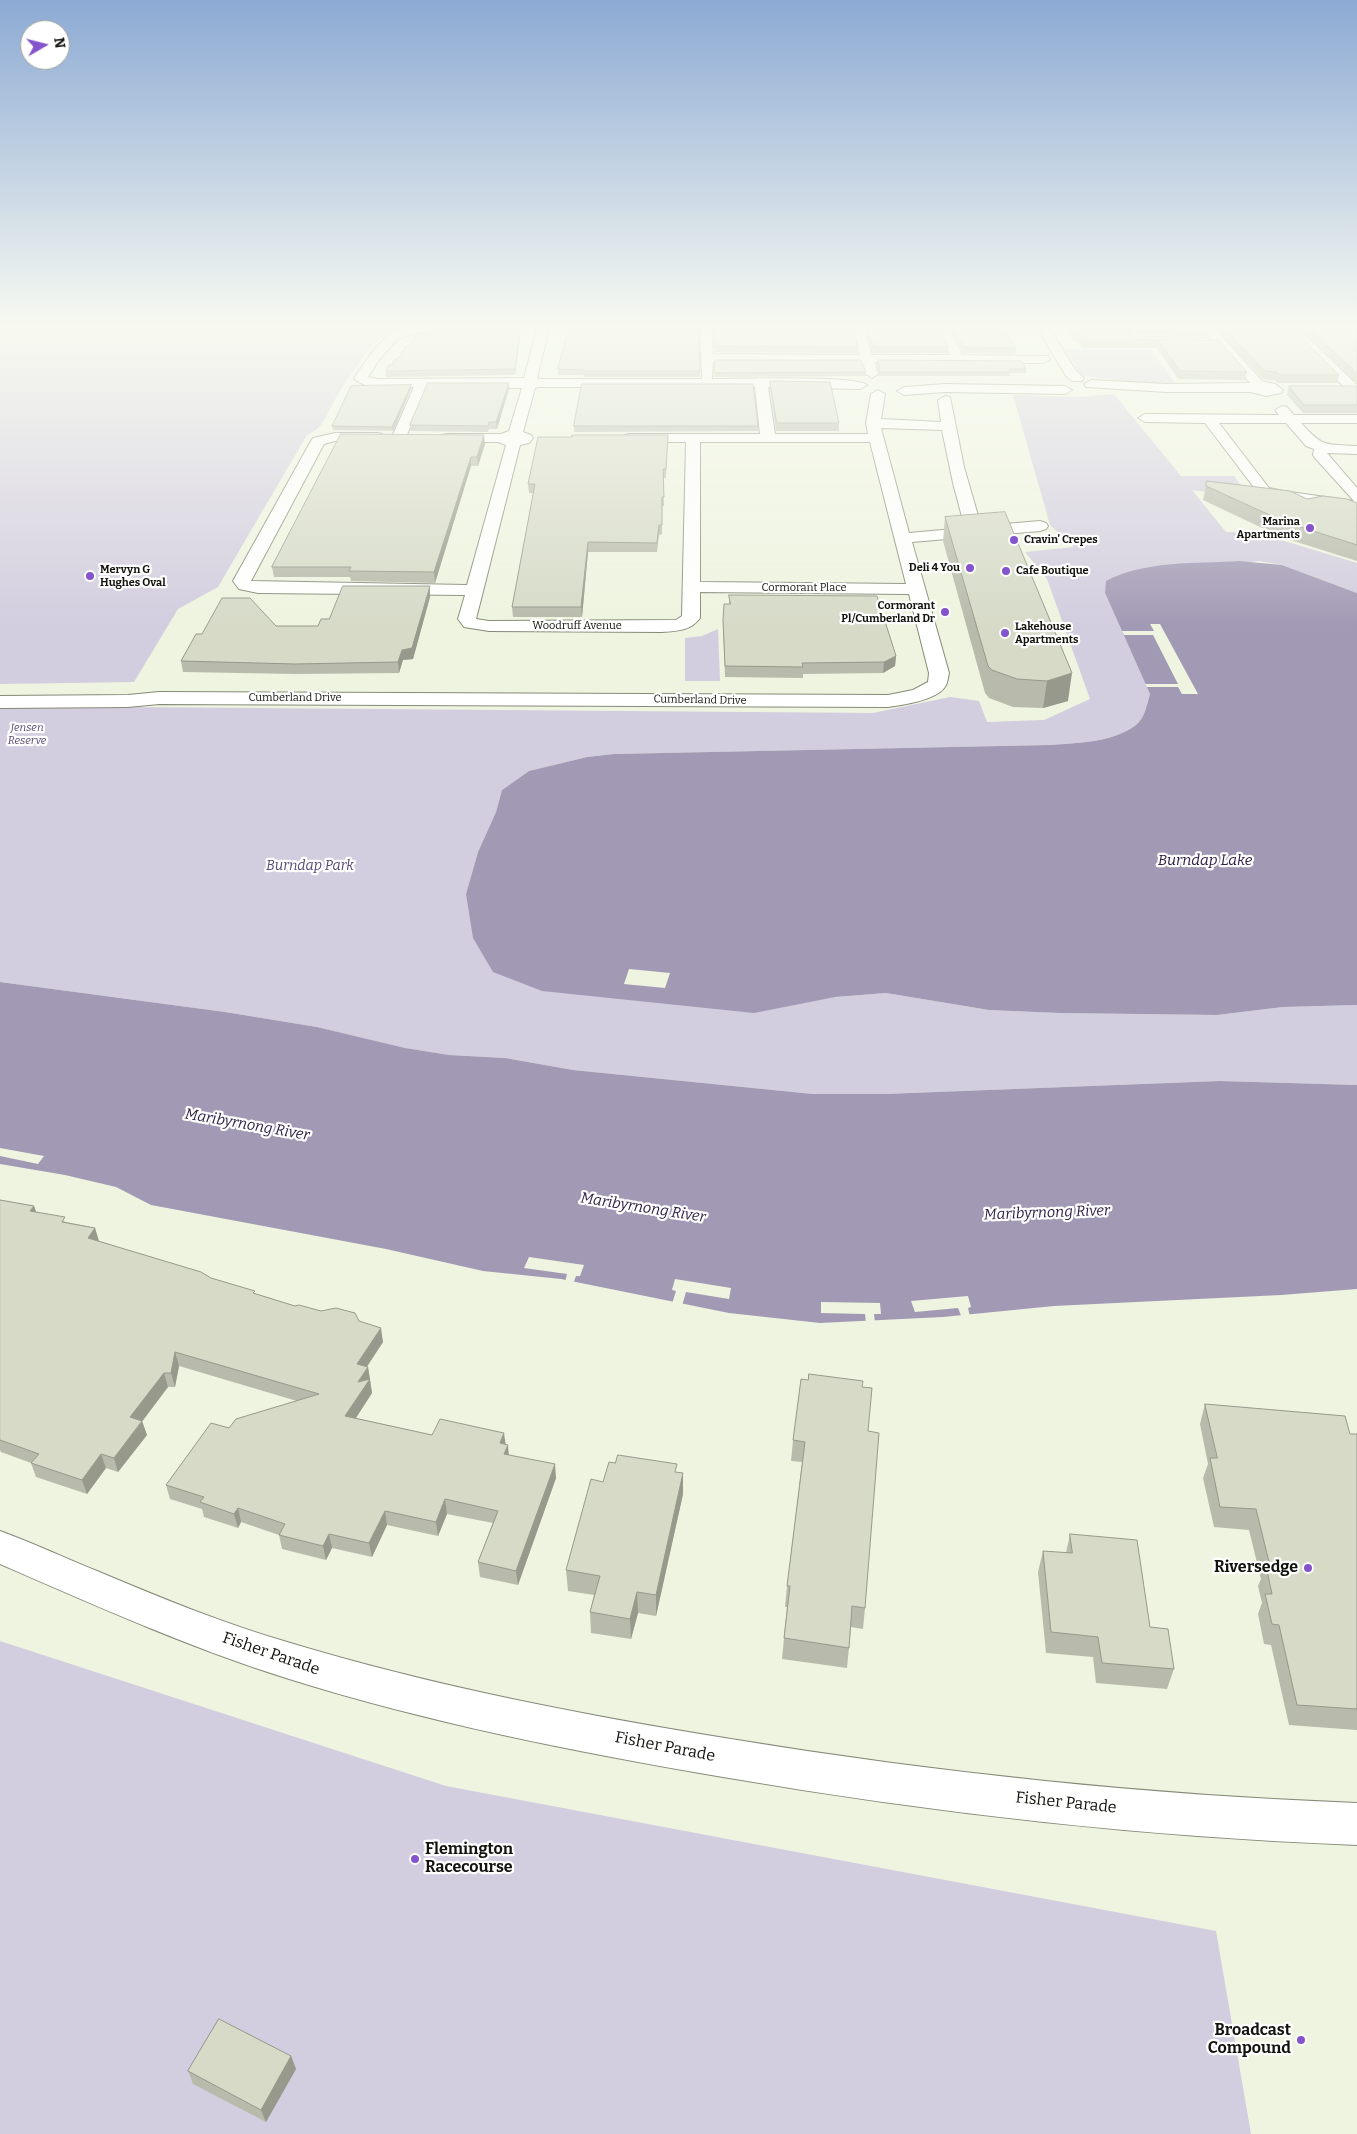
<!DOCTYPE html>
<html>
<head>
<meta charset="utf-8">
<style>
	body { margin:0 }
	#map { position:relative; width:1357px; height:2134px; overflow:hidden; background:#eff4e0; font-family:Bitter,serif }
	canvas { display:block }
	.north { position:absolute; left:20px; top:20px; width:50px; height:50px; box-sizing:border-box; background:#fff; border:1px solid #a0a19e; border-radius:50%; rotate:82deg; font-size:14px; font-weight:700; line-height:20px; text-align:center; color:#12130d }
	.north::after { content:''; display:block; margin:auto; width:18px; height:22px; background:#8454cd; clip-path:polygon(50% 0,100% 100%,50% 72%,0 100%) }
</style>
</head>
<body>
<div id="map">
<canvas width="1357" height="2134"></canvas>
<div class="north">N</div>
</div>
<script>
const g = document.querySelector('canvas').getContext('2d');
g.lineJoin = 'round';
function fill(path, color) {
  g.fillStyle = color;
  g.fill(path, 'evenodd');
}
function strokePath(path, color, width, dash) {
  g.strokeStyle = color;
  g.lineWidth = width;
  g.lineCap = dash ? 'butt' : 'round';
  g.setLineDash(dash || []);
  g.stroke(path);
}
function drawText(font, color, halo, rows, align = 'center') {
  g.font = font + ' Bitter,serif';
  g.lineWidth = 4.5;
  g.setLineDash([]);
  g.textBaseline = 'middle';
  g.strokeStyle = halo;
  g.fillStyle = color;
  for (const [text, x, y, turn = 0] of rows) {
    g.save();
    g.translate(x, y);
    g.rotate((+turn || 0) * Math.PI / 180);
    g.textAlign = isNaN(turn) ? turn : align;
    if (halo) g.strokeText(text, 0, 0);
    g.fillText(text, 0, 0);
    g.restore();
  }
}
fill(new Path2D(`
	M 0,329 L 406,329 C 399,330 393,331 387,334 C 368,344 344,385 333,403 C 325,418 323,428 307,435 L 218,587 L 178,609 L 134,682 L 0,684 Z
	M 1065,349 L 1150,349 L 1176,384 L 1149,384 L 1084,376 L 1079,373 Z
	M 1114,394 L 1181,476 L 1234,476 L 1250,498 L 1192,490 L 1226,532 L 1258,533 L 1357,563 L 1357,593 L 1282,565 L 1259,561 L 1107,581 L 1105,593 L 1150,694 C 1147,704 1145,718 1136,725 C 1112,743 1077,743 1049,745 L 614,754 L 587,757 L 529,771 L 502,790 L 496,812 L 478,852 L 466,894 L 835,997 L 886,993 L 989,1010 L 1059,1013 L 1217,1015 L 1283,1007 L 1357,1005 L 1357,1085 L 1220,1081 L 885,1094 L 813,1094 L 573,1070 L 505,1058 L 449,1055 L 404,1048 L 317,1027 L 225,1012 L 0,982 L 0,706 L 873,713 L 950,697 L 979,701 L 987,722 L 1044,720 L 1090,699 L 1047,579 L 1025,552 L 1074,547 L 1050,525 L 1013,395 L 1079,397 Z
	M 718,629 L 720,681 L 685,681 L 685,638 L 702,636 Z
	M 0,1641 L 446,1786 L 1216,1931 L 1251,2134 L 0,2134 Z`), '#d2cddf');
fill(new Path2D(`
	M 1239,561 L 1282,565 L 1357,593 L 1357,1005 L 1283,1007 L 1217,1015 L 1059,1013 L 989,1010 L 886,993 L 835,997 L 754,1013 L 542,991 L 493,972 L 473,938 L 466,894 L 478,852 L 496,812 L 502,790 L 529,771 L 587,757 L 614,754 L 1049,745 C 1077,743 1112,743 1136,725 C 1145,718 1147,704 1150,694 L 1105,593 L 1106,581 C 1146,560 1196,564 1239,561 Z
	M 0,982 L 225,1012 L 317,1027 L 405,1048 L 449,1055 L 505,1058 L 573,1070 L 813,1094 L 885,1094 L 1220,1081 L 1357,1085 L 1357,1289 L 1281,1295 L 1054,1306 L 943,1317 L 820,1323 L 729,1313 L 561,1279 L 483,1271 L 386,1249 L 151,1205 L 116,1187 L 65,1175 L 0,1164 Z`), '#a29ab5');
fill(new Path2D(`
	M 1150,624 L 1160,624 L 1198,694 L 1182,694 L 1178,687 L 1147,687 L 1145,684 L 1178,684 L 1153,635 L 1124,635 L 1122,631 L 1154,631 Z
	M 629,969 L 670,973 L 665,988 L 624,984 Z
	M 0,1148 L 44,1156 L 38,1164 L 0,1156 Z
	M 529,1257 L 584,1265 L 580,1276 L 576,1276 L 573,1284 L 565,1283 L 567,1274 L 524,1268 Z
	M 675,1279 L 731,1288 L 729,1299 L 686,1292 L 682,1306 L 672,1304 L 676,1291 L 672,1290 Z
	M 968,1296 L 971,1307 L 968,1308 L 970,1317 L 962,1318 L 958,1308 L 915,1312 L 911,1301 Z
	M 821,1302 L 880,1303 L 881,1314 L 874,1314 L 875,1323 L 866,1323 L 865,1314 L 821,1313 Z`), '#eff4e0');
const minor = new Path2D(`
	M 407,329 L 428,329 L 426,332 L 398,338 L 379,360 L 368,377 L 377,379 L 524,378 L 537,329 L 549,329 L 537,378 L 541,379 L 702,379 L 700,329 L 712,329 L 713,354 L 860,355 L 852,329 L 864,329 L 872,355 L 950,355 L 938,329 L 950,329 L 962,355 L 1048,356 L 1050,359 L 1044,363 L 875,362 L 878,374 L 872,378 L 866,374 L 862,362 L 713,362 L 712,379 C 733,379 858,375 867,385 L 860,389 L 768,387 L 775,434 L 868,434 L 866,423 L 871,394 L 878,390 L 885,394 L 881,419 L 941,422 L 938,400 L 945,396 L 950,397 L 964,467 L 981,526 L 1040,521 L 1046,523 L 1048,526 L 1046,529 L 1040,531 L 912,542 L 949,673 C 948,677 948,681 946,685 C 939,700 903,705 888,707 L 159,704 L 128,707 L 0,708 L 0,696 L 128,695 L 159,692 L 888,695 L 913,690 L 928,682 L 929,673 L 909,594 L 700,592 L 700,618 C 691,631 676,631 662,632 L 489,631 L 464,627 L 458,619 L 465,595 L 258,593 L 239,589 L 233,581 L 311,441 L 313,438 L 335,433 L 377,433 L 382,434 L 384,437 L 382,440 L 377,441 L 335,441 L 324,444 L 251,581 L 467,585 L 506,445 L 498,442 L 447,442 L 442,441 L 440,438 L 442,435 L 447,434 L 501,434 L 509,431 L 522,388 L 427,387 L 406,437 L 404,440 L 394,440 L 392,437 L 414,387 C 397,387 366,392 354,378 L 370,355 L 390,332 ZM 540,387 L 755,387 L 760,434 L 630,434 L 625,435 L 623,438 L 625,441 L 630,442 L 686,442 L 682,616 L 676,620 L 489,621 L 476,619 L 520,445 L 529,443 L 533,438 L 531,435 L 523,432 L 535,388 ZM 881,428 L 942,430 L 953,483 L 965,528 L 909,533 ZM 700,442 L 870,442 L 906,584 L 700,582 Z
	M 1038,329 L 1050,329 L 1076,371 L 1084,378 L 1082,381 L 1072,381 L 1066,376 Z
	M 1122,329 L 1134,329 L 1141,337 L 1211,338 L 1203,329 L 1215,329 L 1262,381 L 1275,384 L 1283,390 L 1281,393 L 1266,396 L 1250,392 L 1166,392 L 1086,387 L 1084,384 L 1091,380 L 1166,384 L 1250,383 L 1217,346 L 1138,345 L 1134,344 Z
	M 1286,329 L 1299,329 L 1357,385 L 1357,392 L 1349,392 Z
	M 945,384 L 1065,386 L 1072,390 L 1065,394 L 945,392 L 904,395 L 897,391 L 904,387 Z
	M 1282,406 L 1287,407 L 1294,415 L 1357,415 L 1357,423 L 1301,423 C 1323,448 1326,444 1357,446 L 1357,454 L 1327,453 L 1357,488 L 1357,511 L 1282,501 L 1259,494 L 1205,423 L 1145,422 L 1138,418 L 1145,414 L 1279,415 L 1275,410 ZM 1219,423 L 1286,423 L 1306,446 L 1314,449 L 1313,455 L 1315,458 L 1354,501 L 1283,491 L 1269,488 Z`);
const major = new Path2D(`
	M 0,1531 C 33,1543 65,1558 97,1571 C 159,1597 222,1623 287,1642 C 432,1686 582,1715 731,1739 C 938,1773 1147,1795 1357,1803 L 1357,1845 C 1144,1837 933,1813 723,1777 C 576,1752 429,1723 286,1678 C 188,1647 94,1605 0,1564 Z`);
strokePath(minor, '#868a78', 2);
strokePath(major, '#868a78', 2);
fill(minor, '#fff');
fill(major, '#fff');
fill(new Path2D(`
	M 521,329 L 515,375 L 386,377 L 386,371 L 411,346 L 429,334 Z
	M 699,329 L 700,377 L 584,377 L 584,375 L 558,375 L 558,369 Z
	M 713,329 L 853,329 L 858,347 L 857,353 L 715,352 Z
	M 865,329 L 939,329 L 948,347 L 947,353 L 873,353 Z
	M 951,329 L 1003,329 L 1016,348 L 1015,354 L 963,353 Z
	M 1067,329 L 1127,329 L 1134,337 L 1139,339 L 1218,340 L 1247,372 L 1245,380 L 1178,379 L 1157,348 L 1082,348 L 1078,341 L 1074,341 Z
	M 1135,329 L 1208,329 L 1207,336 L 1142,335 Z
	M 1216,329 L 1293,329 L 1339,375 L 1337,383 L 1278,383 L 1274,380 L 1263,379 Z
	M 1301,329 L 1357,329 L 1357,383 Z
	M 715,360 L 866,372 L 866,376 L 714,377 Z
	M 878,360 L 1026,369 L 1026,373 L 1010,373 L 1010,376 L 878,376 L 879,371 L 877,364 Z
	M 770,381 L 839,423 L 839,431 L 776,431 L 770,389 Z
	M 411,385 L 411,389 L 393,431 L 333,430 L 332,426 Z
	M 1289,386 L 1357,386 L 1357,413 L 1303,413 L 1287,395 Z
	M 509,389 L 497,429 L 489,429 L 488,432 L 411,431 L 410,425 Z
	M 574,426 L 758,426 L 758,431 L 574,432 Z
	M 668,435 L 666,478 L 663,478 L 664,506 L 662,506 L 662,534 L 659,535 L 657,552 L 588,552 L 582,617 L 513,617 L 512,607 L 534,493 L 529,493 L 528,484 L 572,437 Z
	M 485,444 L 478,466 L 471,466 L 435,583 L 351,581 L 350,577 L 274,577 L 272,567 Z
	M 1206,486 L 1307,499 L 1357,503 L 1357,561 L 1281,537 L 1203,500 Z
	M 945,517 L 1068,701 L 1043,708 L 1013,707 L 989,698 L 985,693 L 943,541 Z
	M 729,595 L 896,656 L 895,666 L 883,673 L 803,674 L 803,678 L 725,677 L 723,620 L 729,604 Z
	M 430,597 L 413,659 L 403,660 L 399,673 L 296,674 L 183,672 L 181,661 L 202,634 L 276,626 L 318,626 L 329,619 Z
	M 0,1200 L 34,1206 L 36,1212 L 66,1222 L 95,1228 L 99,1241 L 211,1278 L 256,1294 L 295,1306 L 321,1311 L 359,1321 L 383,1342 L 367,1367 L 368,1367 L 372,1393 L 356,1418 L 432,1435 L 506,1444 L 509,1455 L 556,1478 L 518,1585 L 480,1577 L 478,1562 L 493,1523 L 447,1514 L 438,1536 L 387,1525 L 372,1557 L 332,1548 L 326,1560 L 282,1549 L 279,1535 L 241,1522 L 238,1528 L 204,1517 L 202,1509 L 170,1499 L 166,1485 L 229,1428 L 297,1401 L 179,1366 L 175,1387 L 168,1387 L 142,1421 L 147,1435 L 118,1472 L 106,1468 L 87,1494 L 36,1477 L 31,1463 L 1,1452 L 0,1450 Z
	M 862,1387 L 868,1431 L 865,1608 L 863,1629 L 851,1627 L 847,1668 L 782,1659 L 784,1638 L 787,1607 L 785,1607 L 787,1586 L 802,1462 L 791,1461 L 793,1440 Z
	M 1205,1404 L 1350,1434 L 1357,1434 L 1357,1730 L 1289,1725 L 1271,1645 L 1264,1644 L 1258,1614 L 1262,1603 L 1258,1586 L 1261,1579 L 1249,1530 L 1214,1527 L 1203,1478 L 1208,1464 L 1200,1424 Z
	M 677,1473 L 683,1473 L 683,1494 L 656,1616 L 638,1613 L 631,1639 L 591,1633 L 590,1612 L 594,1595 L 568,1591 L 566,1570 L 603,1482 Z
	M 1070,1534 L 1150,1627 L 1174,1669 L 1167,1689 L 1096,1683 L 1093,1657 L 1046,1653 L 1038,1572 L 1043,1551 L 1066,1553 Z
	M 291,2056 L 296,2069 L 266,2122 L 193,2084 L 188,2071 Z`), '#b8bbab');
fill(new Path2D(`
	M 520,329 L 521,329 L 515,375 L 515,369 Z
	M 509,383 L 509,389 L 497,429 L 496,422 Z
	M 411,385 L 411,389 L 393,431 L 392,427 Z
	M 484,435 L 485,444 L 478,466 L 477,457 Z
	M 471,457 L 471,466 L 435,583 L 434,572 Z
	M 588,542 L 588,552 L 582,617 L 581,607 Z
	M 430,586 L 430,597 L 413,659 L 403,660 L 399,673 L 398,662 L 402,650 Z
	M 896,656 L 895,666 L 883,673 L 884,662 Z
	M 1072,673 L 1068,701 L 1043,708 L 1047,681 Z
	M 34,1206 L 39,1220 L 30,1211 Z
	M 95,1228 L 99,1242 L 88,1238 Z
	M 381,1328 L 383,1342 L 359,1378 L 357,1364 Z
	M 175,1352 L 179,1366 L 175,1387 L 171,1373 Z
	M 368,1367 L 372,1393 L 348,1430 L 345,1416 L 358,1382 Z
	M 164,1373 L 168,1387 L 135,1431 L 130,1417 Z
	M 142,1421 L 147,1435 L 118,1472 L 114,1458 Z
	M 504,1433 L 506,1447 L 500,1443 Z
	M 508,1445 L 509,1459 L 504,1454 Z
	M 101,1454 L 106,1468 L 87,1494 L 82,1480 Z
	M 555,1464 L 556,1478 L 518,1585 L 516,1571 Z
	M 683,1473 L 683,1494 L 656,1616 L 656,1595 Z
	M 445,1499 L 447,1514 L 438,1536 L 436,1522 Z
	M 238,1508 L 241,1522 L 238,1528 L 234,1514 Z
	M 385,1511 L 387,1525 L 372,1557 L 369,1543 Z
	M 329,1534 L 332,1548 L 326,1560 L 323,1546 Z
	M 637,1592 L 638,1613 L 631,1639 L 630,1619 Z
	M 291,2056 L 296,2069 L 266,2122 L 261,2110 Z`), '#96998b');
const building = new Path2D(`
	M 431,329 L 520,329 L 515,369 L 386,371 L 389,365 L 392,365 L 395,359 L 398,359 L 406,346 L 411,346 L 416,334 L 429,334 Z
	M 569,329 L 698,329 L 700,371 L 584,371 L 585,370 L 558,369 Z
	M 714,329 L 853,329 L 858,347 L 715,346 Z
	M 867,329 L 939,329 L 948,347 L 874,347 Z
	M 954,329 L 1003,329 L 1016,348 L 964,347 Z
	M 1073,329 L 1127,329 L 1134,337 L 1139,339 L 1218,340 L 1247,372 L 1180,371 L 1158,340 L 1083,340 L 1079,333 L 1075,333 Z
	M 1225,329 L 1293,329 L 1339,375 L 1280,375 L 1276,372 L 1265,371 Z
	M 1310,329 L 1357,329 L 1357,373 Z
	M 715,360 L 861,360 L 866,372 L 714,373 Z
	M 878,360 L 1022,361 L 1026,369 L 1009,369 L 1011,372 L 879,372 L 880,369 Z
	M 770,381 L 830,382 L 839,423 L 777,423 Z
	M 428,383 L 509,383 L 496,422 L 489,422 L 488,426 L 410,425 Z
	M 582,384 L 753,384 L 758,426 L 574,426 Z
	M 411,385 L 392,427 L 332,426 L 351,386 Z
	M 1289,386 L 1357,386 L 1357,405 L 1304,405 Z
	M 341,434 L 484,435 L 477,457 L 471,457 L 434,572 L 349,571 L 351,567 L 272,567 Z
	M 572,435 L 668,435 L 666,469 L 663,469 L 664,497 L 662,497 L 662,525 L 659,525 L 657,543 L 588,542 L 581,607 L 512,607 L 535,484 L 528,484 L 538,437 L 572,437 Z
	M 1207,481 L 1290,491 L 1307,499 L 1323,496 L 1347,499 L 1357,503 L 1357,545 L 1285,522 L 1206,486 Z
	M 1005,512 L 1072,673 L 1047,681 L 1017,679 L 992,670 L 988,666 L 945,517 Z
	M 343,586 L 430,586 L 412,648 L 402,650 L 398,662 L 295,664 L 181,661 L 196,634 L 202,634 L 222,598 L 250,598 L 276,626 L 318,626 L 321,619 L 329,619 Z
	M 729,595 L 877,596 L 896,656 L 884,662 L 802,663 L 803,667 L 725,666 L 723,620 L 724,604 L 730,604 Z
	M 0,1200 L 34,1206 L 30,1211 L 65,1217 L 62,1222 L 95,1228 L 88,1238 L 201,1272 L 211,1278 L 255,1291 L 253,1293 L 295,1306 L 299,1305 L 321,1311 L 336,1308 L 355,1313 L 359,1321 L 381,1328 L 357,1364 L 368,1367 L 358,1382 L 370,1379 L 345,1416 L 432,1435 L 440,1419 L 504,1433 L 500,1443 L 508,1445 L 504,1454 L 555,1464 L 516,1571 L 478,1562 L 498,1511 L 445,1499 L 436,1522 L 385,1511 L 369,1543 L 329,1534 L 323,1546 L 279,1535 L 285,1524 L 238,1508 L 234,1514 L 200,1502 L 204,1497 L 166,1485 L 211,1423 L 229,1428 L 236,1419 L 319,1394 L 175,1352 L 171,1373 L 164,1373 L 130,1417 L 142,1421 L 114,1458 L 101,1454 L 82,1480 L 31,1463 L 39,1454 L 0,1440 Z
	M 809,1374 L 863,1381 L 862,1387 L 872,1388 L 868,1431 L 879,1433 L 865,1608 L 852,1606 L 849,1648 L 784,1638 L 790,1586 L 787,1586 L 805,1442 L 793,1440 L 801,1379 L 808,1380 Z
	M 1205,1404 L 1345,1416 L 1350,1434 L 1357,1434 L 1357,1709 L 1297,1705 L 1279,1625 L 1272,1624 L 1265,1594 L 1272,1594 L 1266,1566 L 1270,1566 L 1256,1509 L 1220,1507 L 1210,1458 L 1217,1458 Z
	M 618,1455 L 677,1464 L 675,1472 L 683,1473 L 656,1595 L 637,1592 L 630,1619 L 590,1612 L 600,1576 L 566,1570 L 591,1479 L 603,1482 L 609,1462 L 615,1463 Z
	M 1070,1534 L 1137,1540 L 1150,1627 L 1168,1629 L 1174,1669 L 1102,1663 L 1098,1637 L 1051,1632 L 1043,1551 L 1072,1553 Z
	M 219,2019 L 291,2056 L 261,2110 L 188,2071 Z`);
fill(building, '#d6dac7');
strokePath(building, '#96998b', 1);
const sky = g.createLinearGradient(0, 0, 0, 627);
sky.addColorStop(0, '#8caad4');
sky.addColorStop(0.52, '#f8faf1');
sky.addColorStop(1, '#f8faf100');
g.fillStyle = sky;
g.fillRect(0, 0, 1357, 627);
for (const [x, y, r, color] of [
	[1310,528,5,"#8454cd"],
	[1014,540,5,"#8454cd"],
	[970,568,5,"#8454cd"],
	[1006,571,5,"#8454cd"],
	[90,576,5,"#8454cd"],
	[945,612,5,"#8454cd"],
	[1005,633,5,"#8454cd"],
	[1308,1568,5,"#8454cd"],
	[415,1859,5,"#8454cd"],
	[1301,2040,5,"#8454cd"]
]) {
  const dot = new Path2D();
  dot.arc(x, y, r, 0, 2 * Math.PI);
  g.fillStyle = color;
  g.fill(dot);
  strokePath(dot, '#fff', 2);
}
drawText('bold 11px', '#12130d', '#fff', [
	["Marina",1300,522,"right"],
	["Apartments",1300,535,"right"],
	["Cravin’ Crepes",1024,540],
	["Deli 4 You",960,568,"right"],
	["Mervyn G",100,570],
	["Hughes Oval",100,583],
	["Cafe Boutique",1016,571],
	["Cormorant",935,606,"right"],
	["Pl/Cumberland Dr",935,619,"right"],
	["Lakehouse",1015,627],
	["Apartments",1015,640]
], 'left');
drawText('11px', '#12130d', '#fff', [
	["Cormorant Place",804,588],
	["Woodruff Avenue",577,626],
	["Cumberland Drive",295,698],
	["Cumberland Drive",700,700,1]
]);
drawText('italic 11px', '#584974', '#fff', [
	["Jensen",27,728],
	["Reserve",27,741]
]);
drawText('italic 14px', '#584974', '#fff', [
	["Burndap Park",310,866]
]);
drawText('italic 15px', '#2e2047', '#fff', [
	["Burndap Lake",1205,861],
	["Maribyrnong River",247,1125,10],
	["Maribyrnong River",643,1208,9],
	["Maribyrnong River",1047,1213,-2]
]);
drawText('bold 16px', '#12130d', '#fff', [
	["Riversedge",1298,1568],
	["Flemington",425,1850,"left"],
	["Racecourse",425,1868,"left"],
	["Broadcast",1291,2031],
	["Compound",1291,2049]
], 'right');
drawText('16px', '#12130d', '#fff', [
	["Fisher Parade",271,1654,19],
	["Fisher Parade",665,1747,11],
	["Fisher Parade",1066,1803,6]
]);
</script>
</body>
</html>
